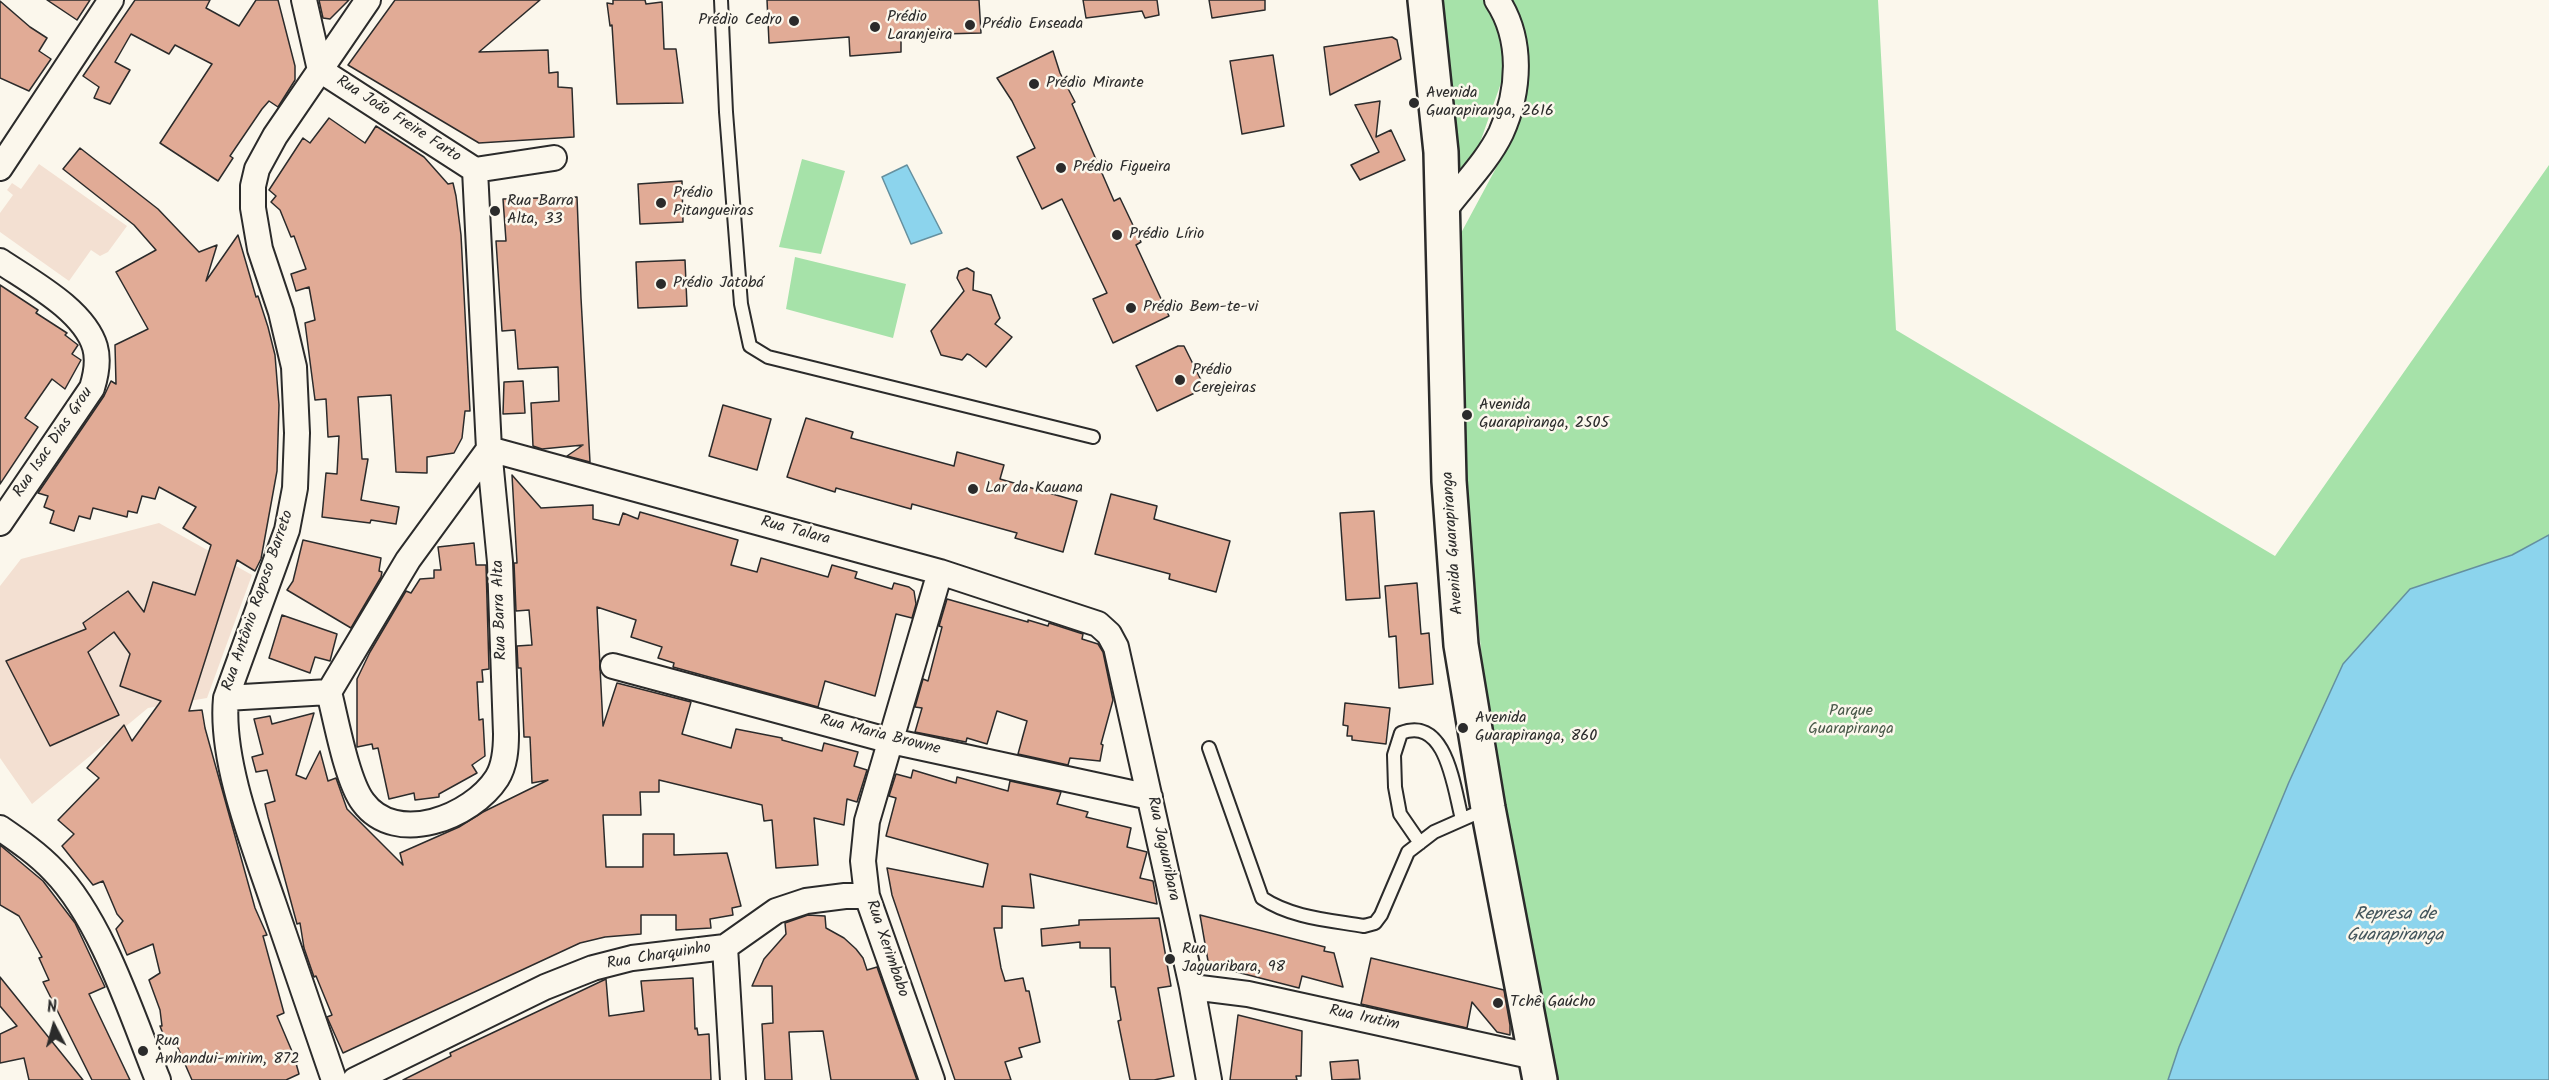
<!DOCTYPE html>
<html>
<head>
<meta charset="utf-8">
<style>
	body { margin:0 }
	#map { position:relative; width:2549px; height:1080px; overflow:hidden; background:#fbf7ec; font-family:Kalam,sans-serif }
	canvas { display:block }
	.north { position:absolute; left:24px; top:996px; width:60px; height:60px; -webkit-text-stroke:4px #fbf7ec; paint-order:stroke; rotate:354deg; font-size:16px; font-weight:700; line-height:24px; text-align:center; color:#2b2b2b }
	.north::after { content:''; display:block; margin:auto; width:21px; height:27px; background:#2b2b2b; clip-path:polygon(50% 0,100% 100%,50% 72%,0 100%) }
</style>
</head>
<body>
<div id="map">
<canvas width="2549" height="1080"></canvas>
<div class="north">N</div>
</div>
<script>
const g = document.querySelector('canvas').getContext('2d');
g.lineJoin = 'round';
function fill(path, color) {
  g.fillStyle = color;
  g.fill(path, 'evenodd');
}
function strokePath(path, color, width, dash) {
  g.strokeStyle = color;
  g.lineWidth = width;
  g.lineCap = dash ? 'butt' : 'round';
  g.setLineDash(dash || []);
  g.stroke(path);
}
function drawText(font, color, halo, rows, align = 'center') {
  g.font = font + ' Kalam,sans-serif';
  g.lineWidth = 5;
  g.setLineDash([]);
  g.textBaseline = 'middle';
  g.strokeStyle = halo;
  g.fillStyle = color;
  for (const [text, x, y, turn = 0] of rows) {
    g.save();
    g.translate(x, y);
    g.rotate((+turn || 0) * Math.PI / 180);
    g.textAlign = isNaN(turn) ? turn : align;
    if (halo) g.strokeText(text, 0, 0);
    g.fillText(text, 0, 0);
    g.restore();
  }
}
fill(new Path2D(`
	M 39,164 L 127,226 L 108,252 L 100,256 L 91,250 L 69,281 L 0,232 L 0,213 L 13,195 L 7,190 L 12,183 L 21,189 Z
	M 159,523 L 252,575 L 207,698 L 148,708 L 32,804 L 0,758 L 0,586 L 21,559 Z`), '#f3e0d2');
fill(new Path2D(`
	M 1433,0 L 1491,0 L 1507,66 L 1476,154 L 1453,185 Z
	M 1510,0 L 1878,0 L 1896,330 L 2275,556 L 2549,165 L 2549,535 L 2512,555 L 2410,589 L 2289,782 L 2179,1047 L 2168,1080 L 1545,1080 L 1495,806 L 1446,261 L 1503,155 L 1521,106 L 1529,72 L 1522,26 Z
	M 802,159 L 845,171 L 821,254 L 779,247 Z
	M 795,257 L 906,284 L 893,338 L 786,309 Z`), '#a6e2a9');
const water = new Path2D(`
	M 907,165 L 942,233 L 911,244 L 882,177 Z
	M 2549,535 L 2549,1080 L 2168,1080 L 2179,1047 L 2289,782 L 2343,664 L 2410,589 L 2512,555 Z`);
fill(water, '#8cd4ed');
strokePath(water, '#65909f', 1.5);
const building = new Path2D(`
	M 47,0 L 90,0 L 77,20 Z
	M 135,0 L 210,0 L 206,8 L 239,26 L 256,0 L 278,0 L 295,66 L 295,80 L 278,107 L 269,101 L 262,109 L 230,156 L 233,158 L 218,181 L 160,143 L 212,64 L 175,45 L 169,54 L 131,34 L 115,62 L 130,70 L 110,104 L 94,98 L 99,87 L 83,76 Z
	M 319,0 L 349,0 L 330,19 L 323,18 Z
	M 395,0 L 540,0 L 479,52 L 548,50 L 549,73 L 558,72 L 558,87 L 572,88 L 574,137 L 479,143 L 348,65 Z
	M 613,0 L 645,0 L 646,4 L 662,2 L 664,49 L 676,49 L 683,103 L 617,104 L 612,25 L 610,26 L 607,3 L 613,4 Z
	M 767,0 L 979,0 L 981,33 L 901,35 L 901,52 L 850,56 L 849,37 L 769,43 Z
	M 1083,0 L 1157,0 L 1159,15 L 1145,18 L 1142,11 L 1086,18 Z
	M 1209,0 L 1265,0 L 1265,10 L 1212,18 Z
	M 0,1 L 30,27 L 47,38 L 39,51 L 51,59 L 29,91 L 0,78 Z
	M 1392,37 L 1397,40 L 1401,59 L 1330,95 L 1324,47 Z
	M 1053,51 L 1060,73 L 1075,102 L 1072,104 L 1114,201 L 1120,198 L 1141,242 L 1136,245 L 1169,316 L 1113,343 L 1093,299 L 1107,293 L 1062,199 L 1042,209 L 1017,157 L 1035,148 L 1012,101 L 997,78 Z
	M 1273,55 L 1284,126 L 1242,134 L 1230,61 Z
	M 1380,101 L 1376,137 L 1391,130 L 1405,160 L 1360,180 L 1351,165 L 1379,152 L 1355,105 Z
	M 329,118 L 365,143 L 376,126 L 424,157 L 448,184 L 453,183 L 456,196 L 461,235 L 470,411 L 465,411 L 462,438 L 454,453 L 427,457 L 427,473 L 396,472 L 391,395 L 358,397 L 362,459 L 368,459 L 361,500 L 399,507 L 396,524 L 371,520 L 370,523 L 322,517 L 326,473 L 337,474 L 339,436 L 328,437 L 326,399 L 315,400 L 305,323 L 315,320 L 309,287 L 296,291 L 291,274 L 306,269 L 294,236 L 291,237 L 280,210 L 271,202 L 276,196 L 269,190 L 303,138 L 310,143 Z
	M 80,148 L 158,209 L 199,252 L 217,245 L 206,281 L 238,235 L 256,297 L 258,296 L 268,327 L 275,355 L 279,405 L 277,471 L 261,559 L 255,571 L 237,560 L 189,711 L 202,710 L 205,728 L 255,908 L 267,935 L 263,936 L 284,1013 L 277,1016 L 294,1056 L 299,1074 L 286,1080 L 192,1080 L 174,1039 L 166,1042 L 160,1026 L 162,1026 L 160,1010 L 149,980 L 160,973 L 153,944 L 127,955 L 116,929 L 123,921 L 117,914 L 103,881 L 93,885 L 62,846 L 74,834 L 58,820 L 99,778 L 87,768 L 124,725 L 132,741 L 161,701 L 120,686 L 130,654 L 114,632 L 88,652 L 119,715 L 50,746 L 6,661 L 86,629 L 83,623 L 128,591 L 144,612 L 153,582 L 195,595 L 211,545 L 183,528 L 196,507 L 159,487 L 155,499 L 142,496 L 137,513 L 128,511 L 127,517 L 93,508 L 90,519 L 79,516 L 74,531 L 50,523 L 54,511 L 44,507 L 48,496 L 38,493 L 104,396 L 111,381 L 116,384 L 115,345 L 148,329 L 116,272 L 156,250 L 134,225 L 63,169 Z
	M 682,181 L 683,222 L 640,224 L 638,184 Z
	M 577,197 L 581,298 L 590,462 L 567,456 L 583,445 L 542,449 L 533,446 L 531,403 L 559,401 L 558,367 L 518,369 L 515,330 L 502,331 L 496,241 L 506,241 L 503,199 Z
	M 685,260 L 687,306 L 638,308 L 636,262 Z
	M 967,268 L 974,272 L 973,290 L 991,295 L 1000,318 L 995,324 L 1012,337 L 986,367 L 970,355 L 967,354 L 962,360 L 941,355 L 931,331 L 964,291 L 957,278 L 959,271 Z
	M 0,285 L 38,310 L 36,313 L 67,333 L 65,335 L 78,345 L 72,354 L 81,360 L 65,389 L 52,379 L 25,418 L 38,427 L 0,484 Z
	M 1178,346 L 1184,346 L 1205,388 L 1157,411 L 1136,366 Z
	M 523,381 L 525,413 L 503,414 L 504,382 Z
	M 723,405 L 771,419 L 757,470 L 709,456 Z
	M 806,418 L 853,432 L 851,438 L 954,466 L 957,452 L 1004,465 L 1000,479 L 1077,501 L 1063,552 L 1015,538 L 1017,533 L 912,504 L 911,509 L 836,488 L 835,492 L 787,477 Z
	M 512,475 L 541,508 L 593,505 L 593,519 L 619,525 L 623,513 L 638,519 L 640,512 L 738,540 L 731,565 L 757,572 L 761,558 L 828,577 L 832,565 L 857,572 L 855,578 L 892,589 L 894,583 L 909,587 L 914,591 L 916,604 L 912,618 L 896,614 L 875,696 L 825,681 L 818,707 L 673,667 L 674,663 L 658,658 L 662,647 L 631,637 L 636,620 L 597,607 L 603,726 L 617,683 L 691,702 L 682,734 L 731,748 L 736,729 L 782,738 L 782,740 L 822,751 L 824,743 L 858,752 L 854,766 L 867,770 L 857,802 L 847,799 L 844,825 L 814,818 L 818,865 L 776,868 L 772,820 L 764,821 L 762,805 L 659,780 L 659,792 L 640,792 L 641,815 L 603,815 L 606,867 L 643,867 L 643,834 L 674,834 L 674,855 L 727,853 L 741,906 L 732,908 L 733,915 L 710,919 L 711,928 L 676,930 L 676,915 L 641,915 L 641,934 L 605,937 L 580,943 L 343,1053 L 327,1017 L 332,1015 L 316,976 L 314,977 L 304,948 L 300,923 L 297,924 L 268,817 L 265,804 L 275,801 L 267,770 L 256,772 L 252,757 L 263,754 L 254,719 L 270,716 L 272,724 L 314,713 L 296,775 L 306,779 L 320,751 L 328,781 L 336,778 L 347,809 L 403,865 L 400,853 L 459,827 L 483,812 L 548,780 L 532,783 L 530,737 L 524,737 L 521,668 L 518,668 L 517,646 L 532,645 L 529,610 L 516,611 L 514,563 L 517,563 Z
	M 1111,494 L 1157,506 L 1154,519 L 1230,541 L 1216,592 L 1169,579 L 1170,574 L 1095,554 Z
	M 1374,511 L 1380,598 L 1346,600 L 1340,513 Z
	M 303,540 L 381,558 L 379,571 L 382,572 L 381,577 L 351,628 L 287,590 L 293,581 Z
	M 474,543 L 476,565 L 486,565 L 489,669 L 482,670 L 483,682 L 477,682 L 479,720 L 483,719 L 485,756 L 472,765 L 477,773 L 439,794 L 439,797 L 415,800 L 414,793 L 389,799 L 378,748 L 373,749 L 372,744 L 357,747 L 357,679 L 370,652 L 406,591 L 411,593 L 420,579 L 434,578 L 434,570 L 441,570 L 438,547 Z
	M 1417,583 L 1421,634 L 1429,633 L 1433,684 L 1399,688 L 1396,636 L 1389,637 L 1385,586 Z
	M 947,599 L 1028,622 L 1028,620 L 1048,626 L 1049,623 L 1083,634 L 1082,639 L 1098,644 L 1103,652 L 1113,700 L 1101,744 L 1103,745 L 1100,761 L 1070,758 L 1068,765 L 1018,754 L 1027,721 L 997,711 L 987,744 L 967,738 L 966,742 L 915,732 L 922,708 L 915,707 L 923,679 L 928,681 L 942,627 L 939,626 Z
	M 282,615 L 337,634 L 330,661 L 315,657 L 310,673 L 269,658 Z
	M 1345,703 L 1390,708 L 1386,744 L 1352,740 L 1352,736 L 1347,736 L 1348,726 L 1343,725 Z
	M 913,770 L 956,783 L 957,777 L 1008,791 L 1010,781 L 1061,792 L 1057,804 L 1088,812 L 1086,817 L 1131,828 L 1127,847 L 1147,852 L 1140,878 L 1153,881 L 1157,904 L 1030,874 L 1034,908 L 1002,906 L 1002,928 L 994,928 L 1001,968 L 1005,981 L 1023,978 L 1026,991 L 1029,991 L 1040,1042 L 1019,1048 L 1022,1057 L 1005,1062 L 1011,1080 L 955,1080 L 892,895 L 887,868 L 983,887 L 988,864 L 886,836 L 896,798 L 889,796 L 896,774 L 911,778 Z
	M 0,845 L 43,881 L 75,923 L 105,987 L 89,994 L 130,1080 L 92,1080 L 43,982 L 49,980 L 39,958 L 42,957 L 19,916 L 0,905 Z
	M 808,915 L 825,916 L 826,928 L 844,938 L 856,949 L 863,958 L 867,970 L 877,967 L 917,1080 L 831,1080 L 823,1031 L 789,1032 L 792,1080 L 765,1080 L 762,1024 L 773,1023 L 772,986 L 752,986 L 764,959 L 786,934 L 785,923 Z
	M 1200,915 L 1325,947 L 1324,951 L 1334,953 L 1343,987 L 1302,976 L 1299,988 L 1221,968 L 1208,961 Z
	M 1159,918 L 1171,986 L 1158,988 L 1174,1076 L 1154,1080 L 1130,1080 L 1118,1021 L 1121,1020 L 1115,987 L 1111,987 L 1110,948 L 1080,948 L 1080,942 L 1042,946 L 1041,929 L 1079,925 L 1079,920 Z
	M 1371,958 L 1504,990 L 1510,1025 L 1510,1035 L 1497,1032 L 1472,1002 L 1467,1028 L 1361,1004 Z
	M 0,977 L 83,1080 L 29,1080 L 24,1058 L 0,1063 L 0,1034 L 17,1026 L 0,1006 Z
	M 693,978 L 695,1029 L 697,1028 L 698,1035 L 709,1034 L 711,1080 L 403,1080 L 451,1056 L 450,1053 L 606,979 L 609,1016 L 644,1011 L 641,981 Z
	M 1238,1015 L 1302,1031 L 1301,1076 L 1296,1076 L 1297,1080 L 1230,1080 Z
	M 1358,1060 L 1360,1079 L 1332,1080 L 1330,1062 Z`);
fill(building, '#e1ab96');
strokePath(building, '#2b2b2b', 1.5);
const lane = new Path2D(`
	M 721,0 L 726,112 L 741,304 L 750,346 L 768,357 L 1093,437
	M 1209,748 L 1262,898 C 1292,918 1329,920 1364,926 L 1375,923 L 1381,915 L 1408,852 L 1434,832 L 1486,809
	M 1420,843 L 1400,814 L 1395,787 L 1394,755 L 1401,733 C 1447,715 1454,790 1462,819`);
const street = new Path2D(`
	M 304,0 L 320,70 L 475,170
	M 0,168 L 111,0
	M 475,170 L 554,158
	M 1443,212 C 1462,186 1487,162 1501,133 C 1520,91 1523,39 1497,0
	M 0,261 C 31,282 84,310 95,347 C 99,361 96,375 92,388 L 0,523
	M 489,449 L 940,572 L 1098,624 L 1109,634 L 1116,647 L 1192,987 L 1209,1080
	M 613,666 L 891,741 L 1150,797
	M 329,692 C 336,720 347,781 363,802 C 396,847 472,817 497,778 C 505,765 506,749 506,734 L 500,562 L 489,449 L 475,170
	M 329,692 L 408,560 L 489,449
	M 226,698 L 329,692
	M 0,828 C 19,841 38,854 54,871 C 102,920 132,1016 158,1080
	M 725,947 L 733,1080
	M 1192,987 L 1248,994 L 1535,1057
	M 334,1080 C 314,1021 293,961 273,902 C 253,843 220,760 226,698 L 287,530 L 295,488 L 297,433 L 294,367 L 281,312 L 260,249 L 253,208 L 253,186 L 257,169 L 275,136 L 368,0
	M 355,1080 L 545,987 L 593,968 L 632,958 L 725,947 L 776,911 L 806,901 L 845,896 L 867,896
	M 932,1080 L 867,896 L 863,861 L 867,821 L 940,572`);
const secondary = new Path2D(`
	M 1425,0 L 1441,152 L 1449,481 L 1461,645 L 1488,808 L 1540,1080`);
strokePath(lane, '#2b2b2b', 16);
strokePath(street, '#2b2b2b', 28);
strokePath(secondary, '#2b2b2b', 38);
strokePath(lane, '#fbf7ec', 12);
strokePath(street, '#fbf7ec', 24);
strokePath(secondary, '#fbf7ec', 33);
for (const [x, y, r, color] of [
	[794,21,6,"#2b2b2b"],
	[970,25,6,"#2b2b2b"],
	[875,27,6,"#2b2b2b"],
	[1034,84,6,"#2b2b2b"],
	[1414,103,6,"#2b2b2b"],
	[1061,168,6,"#2b2b2b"],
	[661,203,6,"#2b2b2b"],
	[495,211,6,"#2b2b2b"],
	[1117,235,6,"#2b2b2b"],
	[661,284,6,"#2b2b2b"],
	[1131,308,6,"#2b2b2b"],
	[1180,380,6,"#2b2b2b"],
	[1467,415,6,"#2b2b2b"],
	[973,489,6,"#2b2b2b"],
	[1463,728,6,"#2b2b2b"],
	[1170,959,6,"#2b2b2b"],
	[1498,1003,6,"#2b2b2b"],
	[143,1051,6,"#2b2b2b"]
]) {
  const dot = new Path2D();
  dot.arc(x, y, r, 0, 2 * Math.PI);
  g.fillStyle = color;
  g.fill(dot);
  strokePath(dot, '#fbf7ec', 2);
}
drawText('16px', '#2b2b2b', '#fbf7ec', [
	["Prédio",887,18],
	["Laranjeira",887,36],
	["Prédio Cedro",782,21,"right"],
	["Prédio Enseada",982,25],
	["Prédio Mirante",1046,84],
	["Avenida",1426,94],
	["Guarapiranga, 2616",1426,112],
	["Prédio Figueira",1073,168],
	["Prédio",673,194],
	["Pitangueiras",673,212],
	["Rua Barra",507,202],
	["Alta, 33",507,220],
	["Prédio Lírio",1129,235],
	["Prédio Jatobá",673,284],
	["Prédio Bem-te-vi",1143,308],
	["Prédio",1192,371],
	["Cerejeiras",1192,389],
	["Avenida",1479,406],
	["Guarapiranga, 2505",1479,424],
	["Lar da Kauana",985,489],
	["Avenida",1475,719],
	["Guarapiranga, 860",1475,737],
	["Rua",1182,950],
	["Jaguaribara, 98",1182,968],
	["Tchê Gaúcho",1510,1003],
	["Rua",155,1042],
	["Anhandui-mirim, 872",155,1060]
], 'left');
drawText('16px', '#2b2b2b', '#fbf7ec', [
	["Rua João Freire Farto",398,120,33],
	["Rua Isac Dias Grou",54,443,-56],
	["Rua Talara",795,532,15],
	["Avenida Guarapiranga",1454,543,-94],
	["Rua Antônio Raposo Barreto",259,601,-71],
	["Rua Barra Alta",501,610,-92],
	["Rua Maria Browne",880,736,14],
	["Rua Jaguaribara",1162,849,78],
	["Rua Xerimbabo",886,949,71],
	["Rua Charquinho",659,957,-9],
	["Rua Irutim",1364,1019,12]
]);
drawText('16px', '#4a594a', '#fbf7ec', [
	["Parque",1851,712],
	["Guarapiranga",1851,730]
]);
drawText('italic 18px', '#43555c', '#fbf7ec', [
	["Represa de",2395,916],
	["Guarapiranga",2395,937]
]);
</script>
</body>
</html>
